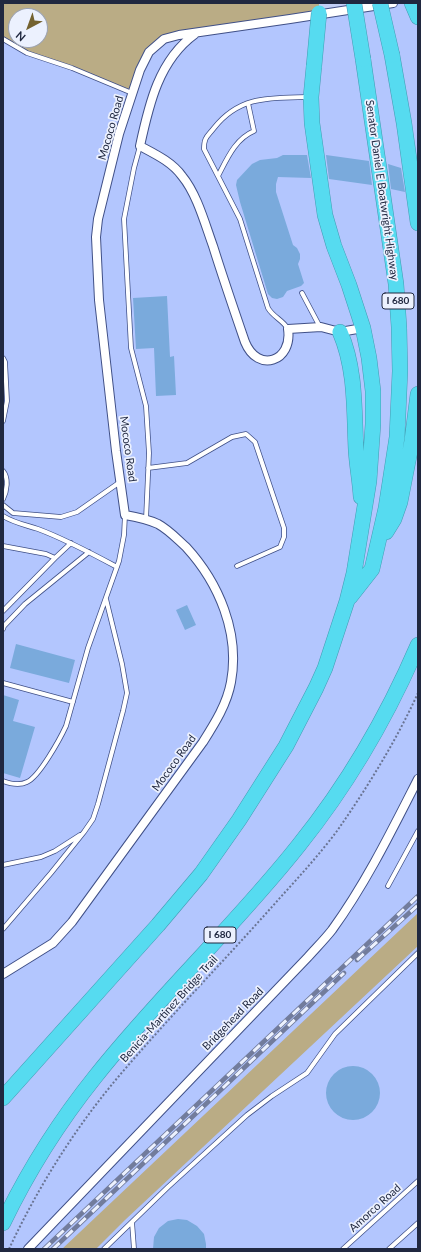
<!DOCTYPE html>
<html>
<head>
<meta charset="utf-8">
<style>
	body { margin:0 }
	#map { position:relative; width:421px; height:1252px; overflow:hidden; background:#c2cff6; font-family:Lato,sans-serif }
	canvas { display:block }
	.frame { position:absolute; inset:0; border:4px solid #202840; pointer-events:none }
	.north { position:absolute; left:8px; top:8px; width:40px; height:40px; box-sizing:border-box; background:#ecf1fe; border:1px solid #9aa1b2; border-radius:50%; rotate:221deg; font-size:11px; font-weight:700; line-height:16px; text-align:center; color:#202840 }
	.north::after { content:''; display:block; margin:auto; width:14px; height:18px; background:#746230; clip-path:polygon(50% 0,100% 100%,50% 72%,0 100%) }
</style>
</head>
<body>
<div id="map">
<canvas width="421" height="1252"></canvas>
<div class="frame"></div>
<div class="north">N</div>
</div>
<script>
const g = document.querySelector('canvas').getContext('2d');
g.lineJoin = 'round';
function fill(path, color) {
  g.fillStyle = color;
  g.fill(path, 'evenodd');
}
function strokePath(path, color, width, dash) {
  g.strokeStyle = color;
  g.lineWidth = width;
  g.lineCap = dash ? 'butt' : 'round';
  g.setLineDash(dash || []);
  g.stroke(path);
}
function drawText(font, color, halo, rows, align = 'center') {
  g.font = font + ' Lato,sans-serif';
  g.lineWidth = 3.5;
  g.setLineDash([]);
  g.textBaseline = 'middle';
  g.strokeStyle = halo;
  g.fillStyle = color;
  for (const [text, x, y, turn = 0] of rows) {
    g.save();
    g.translate(x, y);
    g.rotate((+turn || 0) * Math.PI / 180);
    g.textAlign = isNaN(turn) ? turn : align;
    if (halo) g.strokeText(text, 0, 0);
    g.fillText(text, 0, 0);
    g.restore();
  }
}
fill(new Path2D(`
	M 388,3 L 418,3 L 418,1249 L 3,1249 L 3,39 L 140,70 L 164,39 Z`), '#b3c6fe');
fill(new Path2D(`
	M 3,3 L 319,3 L 319,13 L 179,35 L 149,52 L 132,93 L 72,68 L 27,53 L 3,39 ZM 16,16 L 40,16 L 40,40 L 16,40 Z
	M 418,913 L 418,946 L 125,1220 L 96,1249 L 62,1249 Z`), '#baac85');
fill(new Path2D(`
	M 283,155 L 307,155 L 311,178 L 278,177 L 276,184 L 276,192 L 293,245 L 297,248 L 300,254 L 300,259 L 298,264 L 304,283 L 301,286 L 287,291 L 283,297 L 277,299 L 272,298 L 268,294 L 240,202 L 236,185 L 237,180 L 252,164 L 260,160 L 277,158 Z
	M 326,155 L 369,161 L 372,185 L 329,179 Z
	M 388,164 L 401,168 L 405,192 L 391,189 Z
	M 167,296 L 170,357 L 174,356 L 176,395 L 156,396 L 154,348 L 136,349 L 133,298 Z
	M 187,605 L 196,625 L 185,630 L 176,610 Z
	M 16,644 L 75,660 L 69,683 L 10,668 Z
	M 3,695 L 19,700 L 13,721 L 35,727 L 20,778 L 3,773 Z
	M326 1093a27 27 0 1 1 54 0a27 27 0 1 1-54 0Z
	M 178,1219 L 187,1220 L 197,1226 L 204,1234 L 206,1244 L 206,1249 L 153,1249 L 154,1237 L 159,1228 L 168,1221 Z`), '#7aaadc');
const lane = new Path2D(`
	M 3,39 L 27,53 L 72,68 L 132,93
	M 140,146 L 134,168 L 124,219 L 131,348 L 146,406 L 149,453 L 146,519
	M 218,176 C 227,159 235,139 254,131 L 248,103
	M 302,293 L 320,327
	M 288,329 C 283,320 273,317 268,308 L 240,219 L 204,149 C 204,137 207,137 214,128 C 240,95 271,98 309,97
	M 3,358 L 5,362 L 7,401 L 3,421
	M 148,468 L 187,463 L 232,437 L 246,434 L 255,442 L 284,528 L 284,537 L 280,547 L 237,566
	M 3,471 C 9,478 7,491 3,499
	M 3,505 L 13,513 L 61,517 L 77,512 L 120,482
	M 3,516 C 14,523 26,525 38,529 C 65,539 91,553 117,567
	M 3,546 L 46,554 L 55,558
	M 3,611 L 55,558 L 71,543
	M 3,629 L 4,626 L 25,604 L 89,552
	M 3,683 L 73,702
	M 3,781 C 11,784 19,786 27,782 C 39,777 60,739 66,726 L 88,648 L 119,561 L 124,535 L 125,515
	M 3,865 L 41,857 L 55,851 L 80,835
	M 388,886 L 418,831
	M 3,929 L 51,873 L 84,832 L 93,819 L 98,804 L 123,711 L 127,693 L 122,664 L 106,599
	M 132,1222 L 134,1249
	M 104,1249 L 168,1187 L 247,1115 L 272,1096 L 307,1073 L 335,1034 L 418,953
	M 343,1249 L 418,1181
	M 389,1249 L 418,1223`);
const street = new Path2D(`
	M 195,34 C 159,60 149,104 140,146 C 155,154 172,162 182,176 C 197,194 205,224 213,246 C 223,278 234,310 245,342 C 258,374 293,361 288,329 L 321,327 L 340,332 L 363,328
	M 3,974 L 53,943 L 72,922 L 203,742 C 215,723 227,704 231,682 C 240,633 219,583 186,547 C 177,539 169,530 158,524 C 147,519 137,517 125,515 L 116,451 L 99,300 L 96,237 L 98,219 L 119,134 L 140,70 L 149,52 L 164,39 L 179,35 L 290,19 L 393,3
	M 28,1249 L 308,957 C 316,948 325,939 332,930 C 366,883 392,830 418,779`);
const highway = new Path2D(`
	M 412,3 L 418,17
	M 392,55 L 404,123 L 418,223
	M 340,332 C 356,369 354,410 356,450 C 357,466 360,481 361,497
	M 386,532 L 394,519 L 400,502 L 412,441 L 418,394
	M 350,597 L 372,569 L 386,508 L 397,437 L 400,371 L 399,327 L 396,284 L 363,59
	M 3,1098 L 158,925 L 201,874 L 239,820 L 286,746 L 316,688 L 325,668 L 347,601 L 354,573 L 369,481 L 373,424 L 373,391 L 369,358 L 363,328 L 349,285 L 334,246 L 325,215 L 312,123 L 311,97 L 314,66
	M 3,1223 C 28,1171 59,1122 95,1077 C 159,996 235,926 299,845 C 348,784 387,717 418,645`);
strokePath(lane, '#405087', 5.5);
strokePath(street, '#405087', 10);
strokePath(highway, '#439cb2', 16);
strokePath(new Path2D(`
	M 9,1249 C 38,1187 75,1128 119,1076 C 170,1016 226,959 278,900 C 298,878 319,855 337,831 C 367,788 396,741 418,693`), '#6a7493', 2, [2, 2]);
strokePath(lane, '#fff', 4);
strokePath(street, '#fff', 8);
strokePath(highway, '#56dbf0', 15);
const rail = new Path2D(`
	M 357,960 L 418,905
	M 44,1249 L 418,896
	M 53,1249 L 344,973`);
strokePath(rail, '#727c9c', 4.5);
strokePath(rail, '#ecf1fe', 3, [9]);
const highwayBridge = new Path2D(`
	M 354,3 L 363,59
	M 380,3 L 392,55
	M 314,66 L 319,13`);
strokePath(highwayBridge, '#439cb2', 16, []);
strokePath(highwayBridge, '#56dbf0', 15);
for (const [x, y, w] of [
	[398,301,32],
	[220,935,32]
]) {
  const box = new Path2D();
  box.roundRect(x - w / 2, y - 8, w, 16, 3);
  g.fillStyle = '#ecf1fe';
  g.fill(box);
  strokePath(box, '#202840', 1);
}
drawText('bold 10px', '#202840', null, [
	["I 680",398,301],
	["I 680",220,935]
]);
drawText('11px', '#202840', '#ecf1fe', [
	["Mococo Road",111,128,-74],
	["Senator Daniel E Boatwright Highway",382,190,82],
	["Mococo Road",128,449,82],
	["Mococo Road",174,763,-54],
	["Benicia-Martinez Bridge Trail",169,1009,-48],
	["Bridgehead Road",233,1019,-46],
	["Amorco Road",375,1208,-42]
]);
</script>
</body>
</html>
